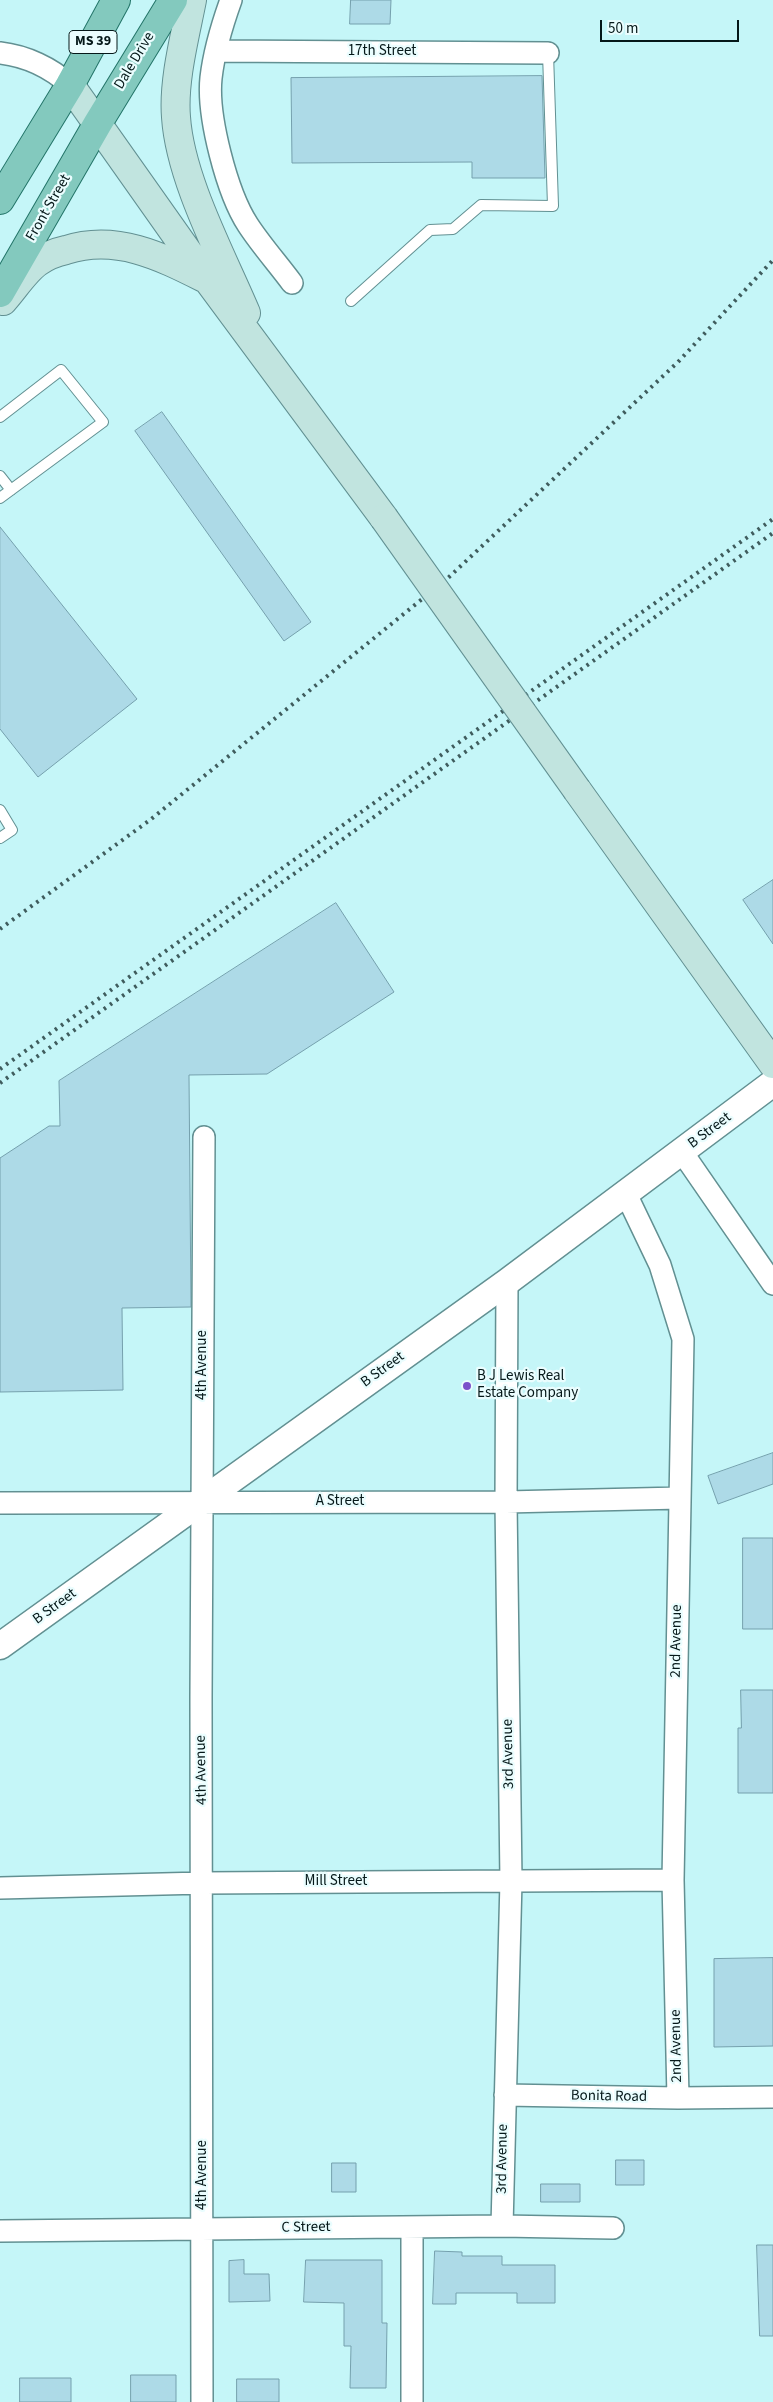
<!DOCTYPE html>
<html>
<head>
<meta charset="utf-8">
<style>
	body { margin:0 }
	#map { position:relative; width:773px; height:2402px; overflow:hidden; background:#c5f6f8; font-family:"Source Sans 3",sans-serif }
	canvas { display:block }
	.scale { position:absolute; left:600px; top:20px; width:139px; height:22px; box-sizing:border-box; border:2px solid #051819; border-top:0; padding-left:6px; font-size:15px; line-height:18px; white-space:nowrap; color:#051819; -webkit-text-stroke:4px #eafdfe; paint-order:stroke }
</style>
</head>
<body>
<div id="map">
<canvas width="773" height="2402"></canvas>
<div class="scale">50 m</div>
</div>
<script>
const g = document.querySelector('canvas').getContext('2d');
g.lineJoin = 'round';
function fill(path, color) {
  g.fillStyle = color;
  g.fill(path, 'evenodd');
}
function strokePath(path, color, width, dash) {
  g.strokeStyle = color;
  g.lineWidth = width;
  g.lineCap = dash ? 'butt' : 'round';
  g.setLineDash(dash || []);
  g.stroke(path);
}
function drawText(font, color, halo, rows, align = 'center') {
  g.font = font + ' "Source Sans 3",sans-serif';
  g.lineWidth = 4.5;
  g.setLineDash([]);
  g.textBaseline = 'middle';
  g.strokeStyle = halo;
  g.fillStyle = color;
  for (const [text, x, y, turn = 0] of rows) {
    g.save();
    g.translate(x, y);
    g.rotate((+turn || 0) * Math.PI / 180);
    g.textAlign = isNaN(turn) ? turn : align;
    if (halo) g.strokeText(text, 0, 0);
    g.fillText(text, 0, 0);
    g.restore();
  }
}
const building = new Path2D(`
	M 351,0 L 391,0 L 390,24 L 350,24 Z
	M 542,76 L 545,178 L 472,178 L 472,162 L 292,163 L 291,78 Z
	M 162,412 L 311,622 L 284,641 L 135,431 Z
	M 0,527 L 137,699 L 38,777 L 0,729 Z
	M 773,880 L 773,944 L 743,900 Z
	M 336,903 L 394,992 L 267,1074 L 189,1075 L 191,1307 L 122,1308 L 123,1390 L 0,1392 L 0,1158 L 49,1126 L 60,1126 L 59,1081 Z
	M 773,1453 L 773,1484 L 718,1504 L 708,1476 Z
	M 743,1538 L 773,1538 L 773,1629 L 743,1629 Z
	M 741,1690 L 773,1690 L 773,1793 L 738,1793 L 738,1728 L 741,1728 Z
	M 773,1958 L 773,2046 L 714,2047 L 714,1959 Z
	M 616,2160 L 644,2160 L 644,2185 L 616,2185 Z
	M 332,2163 L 356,2163 L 356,2192 L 332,2192 Z
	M 541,2184 L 580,2184 L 580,2202 L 541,2202 Z
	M 757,2245 L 773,2245 L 773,2336 L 760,2336 Z
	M 435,2251 L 462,2252 L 462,2256 L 502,2256 L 502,2265 L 555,2265 L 555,2303 L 517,2303 L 517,2293 L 456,2293 L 456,2304 L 433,2304 Z
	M 244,2260 L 244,2274 L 269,2274 L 270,2301 L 229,2302 L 229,2261 Z
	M 306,2260 L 382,2260 L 382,2323 L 387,2323 L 386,2388 L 350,2388 L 351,2346 L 344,2346 L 344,2303 L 304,2302 Z
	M 131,2375 L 176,2375 L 176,2402 L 131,2402 Z
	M 20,2378 L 71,2378 L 71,2402 L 20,2402 Z
	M 237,2379 L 279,2379 L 279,2402 L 237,2402 Z`);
fill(building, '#addae7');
strokePath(building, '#75a0ad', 1);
const service = new Path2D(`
	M 351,301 L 430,230 L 453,229 L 481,205 L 553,206 L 548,53
	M 0,417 L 61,370 L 103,422 L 0,498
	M 0,476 L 11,490
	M 0,810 L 12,830 L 0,838`);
const minor = new Path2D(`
	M 231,0 C 222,25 214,52 211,78 C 207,116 227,193 248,225 C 261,245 278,264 292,283
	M 216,51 L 548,53
	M 0,53 C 26,56 51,68 70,85
	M 682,1152 L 773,1284
	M 626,1194 L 660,1265 L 683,1339 L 673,1880 L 678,2098
	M 0,1503 L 506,1502 L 680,1498
	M 0,1888 L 203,1883 L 673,1880
	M 505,2095 L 678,2098 L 773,2097
	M 502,2226 L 511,1881 L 506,1502 L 507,1282
	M 412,2227 L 412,2402
	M 0,2231 L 502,2226 L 613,2228
	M 202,2402 L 201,1697 L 204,1137`);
const tertiary = new Path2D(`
	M 0,1646 L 507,1282 L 773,1083`);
const secondary = new Path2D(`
	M 192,0 C 185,36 173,81 176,117 C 180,179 222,256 246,313
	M 70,85 L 207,279 L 384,518
	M 3,301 C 14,289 25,271 38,262 C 46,256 57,252 66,250 C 116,234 160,256 204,278
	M 577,790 L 773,1064`);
const primary = new Path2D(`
	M 0,200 L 70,85 L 116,0
	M 0,293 L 98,123 L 173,0`);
strokePath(service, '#629092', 12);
strokePath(minor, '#629092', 24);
strokePath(tertiary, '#629092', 29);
strokePath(secondary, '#629092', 30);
strokePath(primary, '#227468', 30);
strokePath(service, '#fff', 10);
strokePath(minor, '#fff', 21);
strokePath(tertiary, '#fff', 26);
strokePath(secondary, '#c1e4df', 28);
strokePath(primary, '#83c9be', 28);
strokePath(new Path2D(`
	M 0,929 L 150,820 L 448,578 L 678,362 L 773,260
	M 0,1069 L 773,519
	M 0,1083 L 773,533`), '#3f5c5d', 4, [2.5, 5]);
const secondaryBridge = new Path2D(`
	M 384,518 L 577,790`);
strokePath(secondaryBridge, '#629092', 30, []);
strokePath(secondaryBridge, '#c1e4df', 28);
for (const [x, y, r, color] of [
	[467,1386,5,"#7c51ca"]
]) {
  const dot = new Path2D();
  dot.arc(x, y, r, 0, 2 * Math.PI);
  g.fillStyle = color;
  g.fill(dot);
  strokePath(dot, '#eafdfe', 2);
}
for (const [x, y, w] of [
	[93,42,48]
]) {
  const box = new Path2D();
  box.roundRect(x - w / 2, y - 11.5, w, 23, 4);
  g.fillStyle = '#eafdfe';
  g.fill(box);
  strokePath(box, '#051819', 1);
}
drawText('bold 14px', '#051819', null, [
	["MS 39",93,42]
]);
drawText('15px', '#051819', '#eafdfe', [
	["17th Street",382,52],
	["Dale Drive",135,61,-59],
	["Front Street",49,208,-60],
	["B Street",710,1131,-37],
	["4th Avenue",203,1365,-90],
	["B Street",383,1370,-36],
	["A Street",340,1502],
	["B Street",55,1607,-36],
	["2nd Avenue",677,1641,-89],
	["3rd Avenue",509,1754,-91],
	["4th Avenue",202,1770,-91],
	["Mill Street",336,1882],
	["2nd Avenue",677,2046,-91],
	["Bonita Road",609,2097,1],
	["3rd Avenue",503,2159,-89],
	["4th Avenue",203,2175,-90],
	["C Street",306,2228,-1]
]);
drawText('15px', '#051819', '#eafdfe', [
	["B J Lewis Real",477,1377],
	["Estate Company",477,1394]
], 'left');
</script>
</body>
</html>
